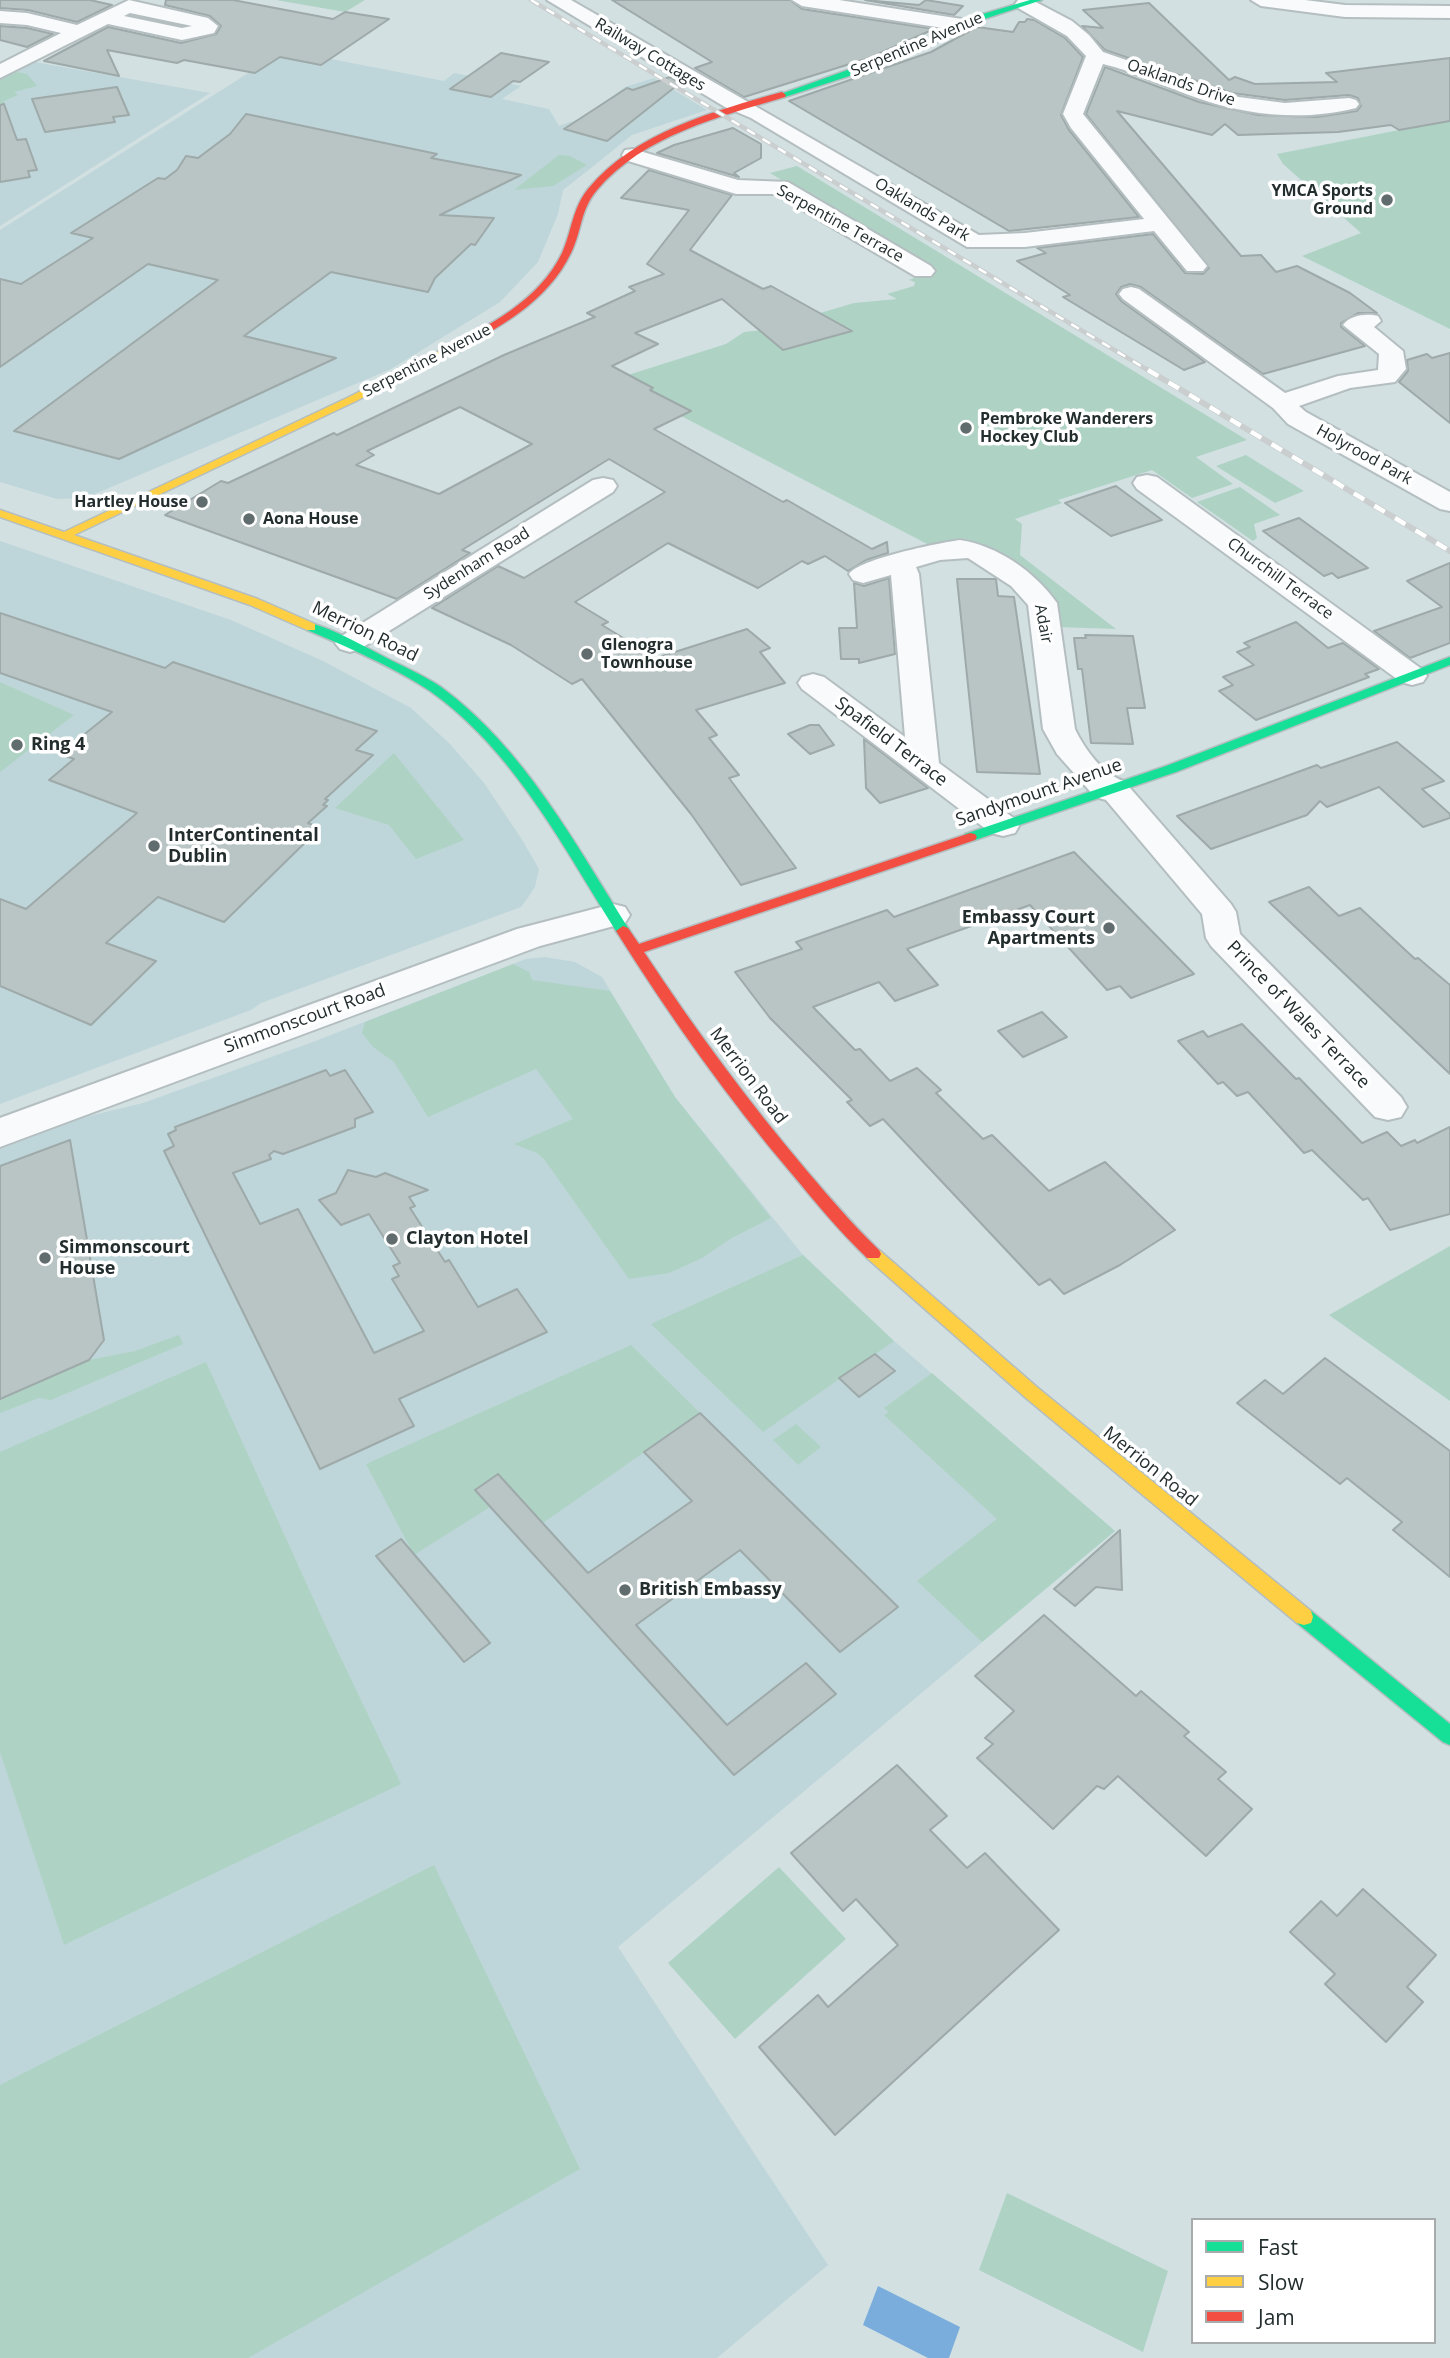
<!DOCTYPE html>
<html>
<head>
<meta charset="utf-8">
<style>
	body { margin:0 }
	#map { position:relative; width:1450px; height:2358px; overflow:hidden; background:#d2e0e2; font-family:"Open Sans",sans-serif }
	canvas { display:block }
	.legend { position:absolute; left:1191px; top:2218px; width:245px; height:126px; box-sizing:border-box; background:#fff; border:2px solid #a7abab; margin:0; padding:9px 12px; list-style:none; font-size:21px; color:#232d2e }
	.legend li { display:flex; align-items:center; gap:14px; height:35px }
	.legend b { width:35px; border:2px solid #a7abab }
</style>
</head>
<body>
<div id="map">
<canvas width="1450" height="2358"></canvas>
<ul class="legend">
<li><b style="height:9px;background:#16e098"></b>Fast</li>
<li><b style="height:9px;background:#ffcf43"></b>Slow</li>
<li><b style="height:9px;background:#f24e42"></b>Jam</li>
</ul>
</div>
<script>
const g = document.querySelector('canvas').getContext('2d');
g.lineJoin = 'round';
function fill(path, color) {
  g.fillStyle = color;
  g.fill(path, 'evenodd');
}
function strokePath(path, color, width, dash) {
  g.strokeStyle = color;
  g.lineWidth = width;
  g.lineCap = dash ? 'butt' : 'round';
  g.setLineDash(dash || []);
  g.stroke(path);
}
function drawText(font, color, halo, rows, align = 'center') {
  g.font = font + ' "Open Sans",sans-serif';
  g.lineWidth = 7;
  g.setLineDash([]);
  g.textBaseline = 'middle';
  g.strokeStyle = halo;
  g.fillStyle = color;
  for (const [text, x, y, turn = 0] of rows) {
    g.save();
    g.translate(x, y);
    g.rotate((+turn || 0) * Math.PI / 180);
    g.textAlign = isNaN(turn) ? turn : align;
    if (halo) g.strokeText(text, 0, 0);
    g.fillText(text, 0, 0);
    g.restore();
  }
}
fill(new Path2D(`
	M 345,12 L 389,19 L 331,59 L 444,81 L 454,73 L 521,86 L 502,99 L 549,109 L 559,126 L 582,118 L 625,87 L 654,78 L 707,110 L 632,135 L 591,168 L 563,190 L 558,214 L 538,262 L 500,302 L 391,369 L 85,498 L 57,499 L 0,482 L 0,230 Z
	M 29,61 L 210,93 L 0,226 L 0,77 Z
	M 0,541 L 231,620 L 323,661 L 411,708 L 450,744 L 484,783 L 521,838 L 539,869 L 535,887 L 527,899 L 521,907 L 261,1003 L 251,1010 L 0,1104 Z
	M 545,957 L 575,962 L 602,977 L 675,1097 L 803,1255 L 894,1341 L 1115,1531 L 618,1947 L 828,2265 L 717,2358 L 0,2358 L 0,1149 L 85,1117 L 143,1103 L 313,1042 L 526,959 Z`), '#bed6d9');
fill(new Path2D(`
	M 276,0 L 365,0 L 345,12 Z
	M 10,71 L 27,74 L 37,86 L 14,92 L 18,95 L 4,101 L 6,109 L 0,110 L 0,77 Z
	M 1450,120 L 1450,329 L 1302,256 L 1361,233 L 1283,164 L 1277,154 Z
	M 559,155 L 570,156 L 587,165 L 553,186 L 514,190 Z
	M 797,166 L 1247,440 L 1196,457 L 1233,484 L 1192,498 L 1152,470 L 1058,500 L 1062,503 L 1015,519 L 1022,524 L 1020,555 L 1116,629 L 1056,627 L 999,556 L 931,546 L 612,380 L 726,344 L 744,332 L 763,330 L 854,303 L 897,299 L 887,294 L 914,286 L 915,282 L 909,280 L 931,271 L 770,173 Z
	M 1246,455 L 1304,491 L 1275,503 L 1216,466 Z
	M 1240,487 L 1280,515 L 1254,524 L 1257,538 L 1253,541 L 1197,502 Z
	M 0,682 L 74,715 L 0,772 Z
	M 394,753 L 464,840 L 416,859 L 389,825 L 335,808 Z
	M 513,964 L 529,972 L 532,980 L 610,991 L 675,1097 L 771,1218 L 730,1239 L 702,1258 L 669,1273 L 629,1279 L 544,1159 L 537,1153 L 514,1144 L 573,1119 L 536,1069 L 428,1117 L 394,1062 L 373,1047 L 362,1033 L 365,1022 Z
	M 1450,1246 L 1450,1401 L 1329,1315 Z
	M 803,1255 L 894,1341 L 763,1432 L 651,1324 Z
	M 179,1335 L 183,1344 L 51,1400 L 39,1398 L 0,1413 L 0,1399 L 89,1360 L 135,1351 Z
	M 631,1345 L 700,1413 L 543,1523 L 498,1475 L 475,1490 L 490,1507 L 414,1555 L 366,1464 Z
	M 206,1362 L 327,1629 L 401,1784 L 64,1945 L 0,1752 L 0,1452 Z
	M 932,1373 L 1115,1531 L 982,1642 L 917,1581 L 997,1519 L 884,1415 L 889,1412 L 884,1408 Z
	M 796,1424 L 821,1447 L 798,1465 L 773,1440 Z
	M 434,1865 L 580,2169 L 248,2358 L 0,2358 L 0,2085 Z
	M 779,1867 L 846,1939 L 735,2039 L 668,1963 Z
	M 1007,2193 L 1168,2271 L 1143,2352 L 979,2270 Z`), '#aed3c4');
fill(new Path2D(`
	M 878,2286 L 960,2327 L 949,2358 L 928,2358 L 863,2325 Z`), '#7aaddc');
const building = new Path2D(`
	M 0,0 L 90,0 L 112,5 L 77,22 L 28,10 L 0,8 Z
	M 166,0 L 233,0 L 333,19 L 345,12 L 389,19 L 321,65 L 280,57 L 255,73 L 184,60 L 177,63 L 107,50 L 119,76 L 44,61 L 108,27 L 181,43 L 216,34 L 221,26 L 210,16 L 165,5 Z
	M 612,0 L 790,0 L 802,9 L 934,29 L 869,58 L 744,97 L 695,68 L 712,62 Z
	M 865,0 L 919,5 L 926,0 L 963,6 L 954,15 Z
	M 1149,3 L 1229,80 L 1235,77 L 1255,84 L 1337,82 L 1326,73 L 1450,58 L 1450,121 L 1399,130 L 1391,125 L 1338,132 L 1238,135 L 1225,124 L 1212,135 L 1117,111 L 1241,256 L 1261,255 L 1276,272 L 1297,266 L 1350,293 L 1377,313 L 1358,313 L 1341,323 L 1341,327 L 1365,346 L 1263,374 L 1141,287 L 1130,284 L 1121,287 L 1116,294 L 1121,301 L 1205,362 L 1184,370 L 1063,297 L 1070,295 L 1017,261 L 1046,253 L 1037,248 L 1153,234 L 1185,273 L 1203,274 L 1209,268 L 1086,114 L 1105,67 L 1199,102 L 1258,115 L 1317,117 L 1357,111 L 1361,106 L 1358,98 L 1349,95 L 1285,100 L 1232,93 L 1105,50 L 1082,26 L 1103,28 L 1083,10 Z
	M 1027,19 L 1034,20 L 1065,38 L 1083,57 L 1061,115 L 1069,130 L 1139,217 L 1009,231 L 789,101 L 931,52 L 977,27 L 1013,32 L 1019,22 L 1025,22 Z
	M 0,26 L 27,28 L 53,34 L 27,47 L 0,40 Z
	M 501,53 L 549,62 L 520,82 L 513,81 L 491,97 L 450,89 Z
	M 670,77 L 680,83 L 607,141 L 564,129 L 627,88 L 633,90 Z
	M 117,87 L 129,115 L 113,117 L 115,122 L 45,132 L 32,99 Z
	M 4,104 L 17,140 L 26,139 L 37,170 L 28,171 L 30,177 L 0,182 L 0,105 Z
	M 246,114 L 437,154 L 431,158 L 521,175 L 440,215 L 494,218 L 475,245 L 471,244 L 435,278 L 428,292 L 331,272 L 244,336 L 336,358 L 119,459 L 14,431 L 218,280 L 148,264 L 0,367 L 0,279 L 21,284 L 93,238 L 71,233 L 158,178 L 165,179 L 177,170 L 186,156 L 198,158 L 230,134 Z
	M 733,128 L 761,144 L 761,158 L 734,173 L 739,177 L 657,153 L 674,145 Z
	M 649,170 L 732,195 L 690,250 L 763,289 L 771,286 L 852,331 L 783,350 L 722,299 L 635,333 L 658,344 L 612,366 L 653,388 L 650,390 L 691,411 L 654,429 L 783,502 L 787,500 L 872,549 L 887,542 L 888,553 L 866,560 L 848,571 L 825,556 L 808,564 L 802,561 L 758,588 L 668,543 L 575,602 L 608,622 L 602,625 L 656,658 L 747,629 L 770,648 L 760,652 L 785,683 L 696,710 L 717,735 L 709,738 L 739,775 L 729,778 L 796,868 L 741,885 L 691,814 L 582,679 L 572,684 L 511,645 L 432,608 L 498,566 L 524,578 L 665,492 L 609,459 L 462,550 L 470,553 L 397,599 L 165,515 L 221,481 L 228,483 L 334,433 L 337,435 L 504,355 L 595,317 L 587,313 L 635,291 L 629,287 L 664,274 L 647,264 L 689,210 L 621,198 ZM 460,407 L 532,444 L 439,494 L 356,465 L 374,455 L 367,451 Z
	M 1450,353 L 1450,423 L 1399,382 L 1408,371 L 1407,360 L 1427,354 L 1432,358 Z
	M 1116,486 L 1162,520 L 1111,536 L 1065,503 Z
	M 1299,518 L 1368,568 L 1338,578 L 1332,573 L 1324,576 L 1263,531 Z
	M 1450,563 L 1450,643 L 1410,658 L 1374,631 L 1442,607 L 1407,581 Z
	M 889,578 L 895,654 L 859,663 L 859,659 L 841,659 L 839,628 L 857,628 L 854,583 L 864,586 Z
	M 957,579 L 996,579 L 998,596 L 1014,597 L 1040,774 L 977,772 Z
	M 0,613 L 165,668 L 173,662 L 377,731 L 356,750 L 373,755 L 325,799 L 328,800 L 323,805 L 327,806 L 308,823 L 320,828 L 224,922 L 158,897 L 106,943 L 156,961 L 91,1025 L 0,986 L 0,899 L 26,909 L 137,813 L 49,780 L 74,759 L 60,754 L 112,712 L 0,673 Z
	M 1296,622 L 1328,648 L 1343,643 L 1379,669 L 1365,674 L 1369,677 L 1256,720 L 1219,691 L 1233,685 L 1223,677 L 1254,665 L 1237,652 L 1250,647 L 1244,643 Z
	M 1085,635 L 1133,636 L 1145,708 L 1127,708 L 1133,744 L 1091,743 L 1082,669 L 1078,669 L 1074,638 L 1086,638 Z
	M 810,725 L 819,725 L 834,745 L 810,754 L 788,734 Z
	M 864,739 L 928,788 L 880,803 L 866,788 Z
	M 1397,742 L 1444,781 L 1422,789 L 1450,814 L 1450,818 L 1423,827 L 1379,787 L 1327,807 L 1320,801 L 1307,815 L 1211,849 L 1177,816 L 1317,765 L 1321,768 Z
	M 1074,852 L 1194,974 L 1131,998 L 1120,986 L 1107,990 L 1030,905 L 907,949 L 938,985 L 895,1001 L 879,982 L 813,1007 L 855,1050 L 860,1049 L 890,1081 L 917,1068 L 941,1090 L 936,1093 L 983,1139 L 992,1135 L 1049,1191 L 1105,1162 L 1175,1230 L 1120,1265 L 1064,1294 L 1050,1279 L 1039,1285 L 883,1119 L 870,1126 L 847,1102 L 852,1100 L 770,1018 L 735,972 L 802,949 L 796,942 L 887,910 L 894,917 Z
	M 1309,887 L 1339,916 L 1360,908 L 1415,959 L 1418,958 L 1450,985 L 1450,1074 L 1269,902 Z
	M 1042,1012 L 1067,1037 L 1023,1057 L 998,1031 Z
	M 1242,1024 L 1296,1079 L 1299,1078 L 1362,1143 L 1387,1132 L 1401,1146 L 1415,1140 L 1417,1143 L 1450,1127 L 1450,1214 L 1390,1230 L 1368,1198 L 1363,1200 L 1312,1150 L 1304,1153 L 1248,1092 L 1237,1096 L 1223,1082 L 1218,1084 L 1178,1041 L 1203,1031 L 1208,1037 Z
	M 326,1070 L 330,1076 L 345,1070 L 373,1112 L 355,1119 L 355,1127 L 283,1154 L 274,1151 L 269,1155 L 271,1159 L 233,1173 L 260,1224 L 298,1209 L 374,1353 L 424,1331 L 392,1279 L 399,1276 L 393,1266 L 400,1263 L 369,1214 L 341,1225 L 319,1200 L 336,1193 L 348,1170 L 376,1177 L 385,1173 L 428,1190 L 409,1197 L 415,1206 L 410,1208 L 445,1262 L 449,1260 L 478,1307 L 517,1289 L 547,1332 L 399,1399 L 414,1426 L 320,1469 L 164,1151 L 174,1146 L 168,1134 L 176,1130 L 175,1127 Z
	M 70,1140 L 104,1340 L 89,1360 L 0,1399 L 0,1166 Z
	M 875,1354 L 895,1371 L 859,1397 L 839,1378 Z
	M 1325,1358 L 1450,1451 L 1450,1577 L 1393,1530 L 1402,1522 L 1347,1478 L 1340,1484 L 1237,1403 L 1265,1380 L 1283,1394 Z
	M 700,1413 L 898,1607 L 840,1652 L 740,1550 L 636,1625 L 727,1725 L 806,1663 L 836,1694 L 734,1775 L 475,1490 L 498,1474 L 588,1573 L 692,1501 L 644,1452 Z
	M 1120,1530 L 1122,1590 L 1096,1587 L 1075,1606 L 1054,1589 Z
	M 401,1539 L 490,1643 L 464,1662 L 376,1556 Z
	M 1044,1615 L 1136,1696 L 1141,1691 L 1189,1732 L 1184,1736 L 1226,1772 L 1218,1779 L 1252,1809 L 1206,1856 L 1118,1776 L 1104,1789 L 1097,1786 L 1053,1829 L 977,1758 L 993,1744 L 985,1738 L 1014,1711 L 975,1676 Z
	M 897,1765 L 947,1816 L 930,1830 L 967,1868 L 985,1853 L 1059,1930 L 835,2135 L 759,2047 L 818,1995 L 828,2007 L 898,1945 L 856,1899 L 843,1911 L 791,1853 Z
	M 1363,1889 L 1436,1955 L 1407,1987 L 1423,2002 L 1386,2042 L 1325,1984 L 1335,1974 L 1290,1932 L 1321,1901 L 1337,1916 Z`);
fill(building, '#b9c4c4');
strokePath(building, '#9ea9a9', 2);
const street = new Path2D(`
	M 129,0 L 208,18 L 218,26 L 214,33 L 182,40 L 108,24 L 0,78 L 0,64 L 61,33 L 27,25 L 0,23 L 0,11 L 27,13 L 77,25 ZM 130,13 L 192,26 L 182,28 L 124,16 Z
	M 547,0 L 571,0 L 979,235 L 1025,233 L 1144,219 L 1071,128 L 1063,114 L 1086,56 L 1067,36 L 1018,8 L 1015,4 L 1018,0 L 1032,0 L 1072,21 L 1089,35 L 1103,52 L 1231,96 L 1285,103 L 1349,98 L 1356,100 L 1359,104 L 1356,108 C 1305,121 1250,116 1200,99 C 1168,88 1136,72 1103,64 L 1083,114 L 1203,261 L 1207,266 L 1203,271 L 1187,271 L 1154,231 L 1025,247 L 967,247 L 751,118 L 725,107 Z
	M 792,0 L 839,0 L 962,19 L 972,25 L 962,31 L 802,6 Z
	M 1251,0 L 1305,0 L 1345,5 L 1450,6 L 1450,18 L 1345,17 L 1261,6 Z
	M 633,149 L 738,180 L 788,182 L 931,266 L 935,271 L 931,276 L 915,276 L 775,194 L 736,194 L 625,160 L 622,155 L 625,150 Z
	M 1131,287 L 1139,289 L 1285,393 L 1338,376 L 1378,370 L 1379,354 L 1343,325 C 1350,315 1367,313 1378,316 L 1381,321 L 1374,327 L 1403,351 L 1406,369 L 1395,382 L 1350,388 L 1299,406 L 1306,412 L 1450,492 L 1450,511 L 1440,509 L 1288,424 L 1273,408 L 1123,299 L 1119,294 L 1123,289 Z
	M 1147,475 L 1157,477 L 1423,670 L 1427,676 L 1423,682 L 1412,685 L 1401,682 L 1137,489 L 1133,483 L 1137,477 Z
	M 603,478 L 613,480 L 617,486 L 613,492 L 360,649 L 350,652 L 340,649 L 335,643 L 340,637 L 593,480 Z
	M 960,540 C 998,546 1034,571 1057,603 L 1075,729 C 1084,748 1103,775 1124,781 L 1231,904 L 1236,912 L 1240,934 L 1401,1097 L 1407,1107 L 1401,1117 L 1388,1120 L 1375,1117 L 1211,946 L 1206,938 L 1202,914 L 1106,800 L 1095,797 L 1057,754 L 1043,729 L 1028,605 L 1011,586 L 968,558 L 940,560 L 916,567 L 919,574 L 939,763 L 1015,819 L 1019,826 L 1015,833 L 1003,836 L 991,833 L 802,689 L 798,683 L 802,677 L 813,674 L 824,677 L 905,737 L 891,575 L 863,583 L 853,580 L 849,574 C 859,559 938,543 960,540 Z
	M 613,904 L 625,907 L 630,915 L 625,923 L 540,946 L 0,1147 L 0,1118 L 517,929 Z`);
const fast = new Path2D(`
	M 1030,0 L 1042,0 L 972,23 L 926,48 L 880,66 L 785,97 L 778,95 L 920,44 L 966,19 Z
	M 311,623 C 335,630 358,643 379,654 C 399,665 422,674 441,687 C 524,748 576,845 630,931 L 628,934 L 618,934 C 565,850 514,750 430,691 C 396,668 345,646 307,630 L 307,624 Z
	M 1450,657 L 1450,665 L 1176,772 L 975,840 L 970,841 L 963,837 L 965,834 L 1166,766 Z
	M 1304,1609 L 1311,1611 L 1450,1724 L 1450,1745 L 1443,1742 L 1297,1623 L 1295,1617 L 1297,1611 Z`);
const slow = new Path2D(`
	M 443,349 L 452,351 L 356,401 L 74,535 L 258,599 L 315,624 L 315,630 L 307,630 L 250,605 L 0,517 L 0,510 L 64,532 L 349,397 Z
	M 873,1248 L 879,1250 L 1038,1388 L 1311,1611 L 1313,1617 L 1311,1623 L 1304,1625 L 1297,1623 L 1026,1398 L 867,1258 L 865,1254 L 867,1250 Z`);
const jam = new Path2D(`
	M 782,92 L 786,95 L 785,97 C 719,117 644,135 597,190 C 580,210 582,231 571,253 C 547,303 497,329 451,353 L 443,353 L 443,349 C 488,326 539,301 562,253 C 572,231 572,209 588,189 C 635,132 714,111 782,92 Z
	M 970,833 L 975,834 L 977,837 L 975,840 L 644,952 C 694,1028 748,1101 807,1171 C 830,1198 853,1225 879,1250 L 881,1254 L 879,1258 L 867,1258 C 840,1232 816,1203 792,1174 C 727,1098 669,1015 616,931 L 623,926 L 628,928 L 639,944 Z`);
strokePath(street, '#b4bec0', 4);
strokePath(fast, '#b4bec0', 3);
strokePath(slow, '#b4bec0', 3);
strokePath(jam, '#b4bec0', 3);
fill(street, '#f8fafb');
fill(fast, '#16e098');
fill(slow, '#ffcf43');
fill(jam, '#f24e42');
const railFar1 = new Path2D(`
	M 531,0 L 1151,372`);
const rail = new Path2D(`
	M 1148,370 L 1450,551`);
strokePath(railFar1, '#cacece', 4.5);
strokePath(rail, '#cacece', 6);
strokePath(railFar1, '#fff', 2.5, [9]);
strokePath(rail, '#fff', 4.5, [12]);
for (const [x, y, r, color] of [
	[1387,200,7,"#606c6d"],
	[966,428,7,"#606c6d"],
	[202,502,7,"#606c6d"],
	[249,519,7,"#606c6d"],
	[587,654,7,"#606c6d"],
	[17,745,7,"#606c6d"],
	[154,846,7,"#606c6d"],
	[1109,928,7,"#606c6d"],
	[392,1239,7,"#606c6d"],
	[45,1258,7,"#606c6d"],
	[625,1590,7,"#606c6d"]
]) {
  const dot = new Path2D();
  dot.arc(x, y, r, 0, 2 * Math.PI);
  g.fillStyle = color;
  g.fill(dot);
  strokePath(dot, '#fff', 2.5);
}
drawText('16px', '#232d2e', '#fff', [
	["Serpentine Avenue",917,45,-23],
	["Railway Cottages",650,55,31],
	["Oaklands Drive",1181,83,19],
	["Oaklands Park",922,210,31],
	["Serpentine Terrace",840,224,29],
	["Serpentine Avenue",427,361,-27],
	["Holyrood Park",1364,455,29],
	["Sydenham Road",477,564,-32],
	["Churchill Terrace",1280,579,36],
	["Adair",1043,624,79]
]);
drawText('bold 16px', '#232d2e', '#fff', [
	["YMCA Sports",1373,191,"right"],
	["Ground",1373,209,"right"],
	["Pembroke Wanderers",980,419],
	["Hockey Club",980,437],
	["Hartley House",188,502,"right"],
	["Aona House",263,519],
	["Glenogra",601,645],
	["Townhouse",601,663]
], 'left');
drawText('18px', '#232d2e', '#fff', [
	["Merrion Road",365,632,26],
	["Spafield Terrace",891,742,37],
	["Sandymount Avenue",1039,793,-19],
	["Prince of Wales Terrace",1298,1015,46],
	["Simmonscourt Road",305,1019,-20],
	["Merrion Road",748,1076,53],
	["Merrion Road",1150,1467,39]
]);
drawText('bold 18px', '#232d2e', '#fff', [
	["Ring 4",31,745],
	["InterContinental",168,836],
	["Dublin",168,857],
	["Embassy Court",1095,918,"right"],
	["Apartments",1095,939,"right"],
	["Clayton Hotel",406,1239],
	["Simmonscourt",59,1248],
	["House",59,1269],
	["British Embassy",639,1590]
], 'left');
</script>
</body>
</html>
